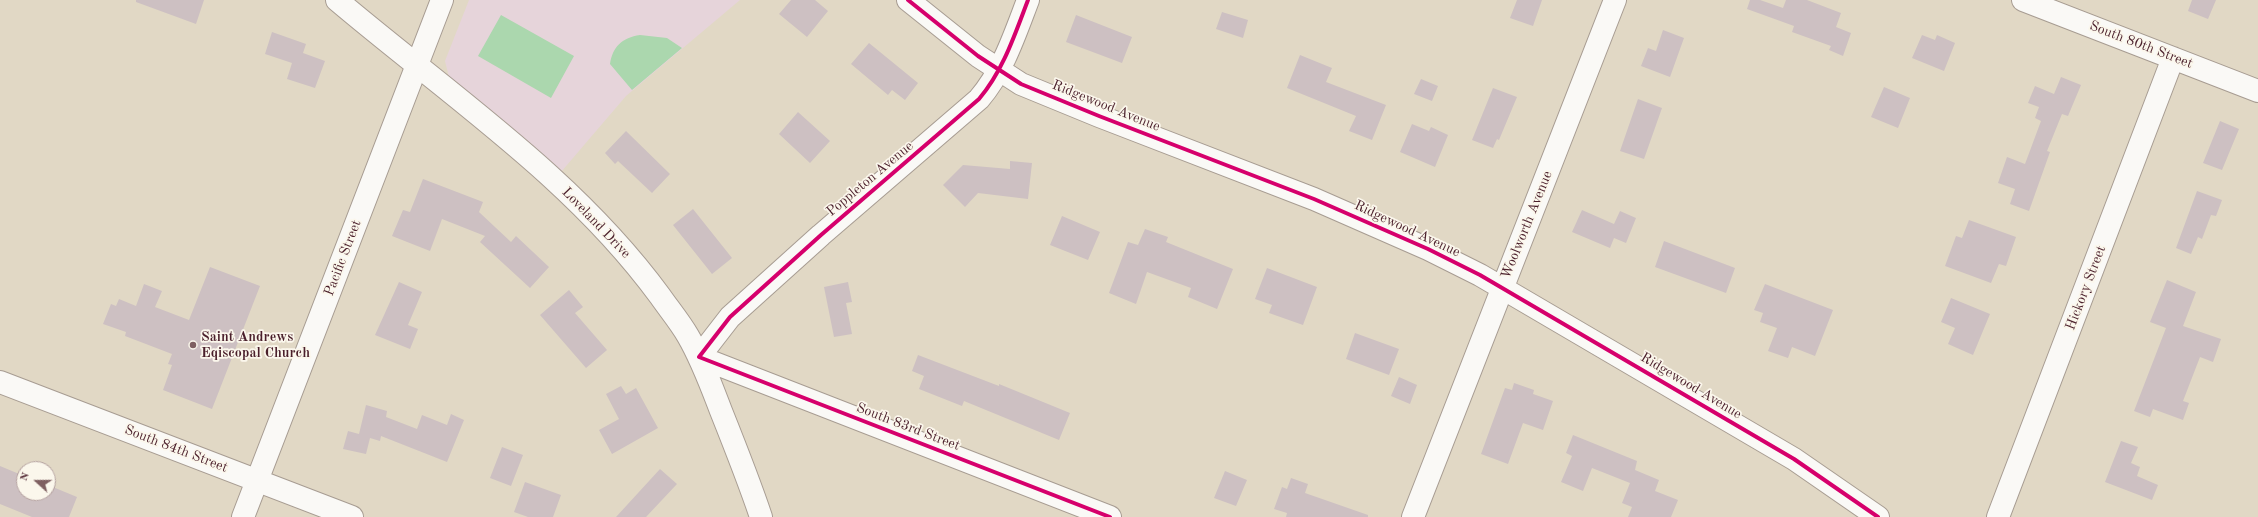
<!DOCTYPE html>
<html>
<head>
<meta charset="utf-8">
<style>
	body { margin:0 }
	#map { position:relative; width:2258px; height:517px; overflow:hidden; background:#e1d8c5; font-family:"Old Standard TT",serif }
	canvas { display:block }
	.north { position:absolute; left:16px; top:461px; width:40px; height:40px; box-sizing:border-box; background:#fbf7ec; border:1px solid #b4a19f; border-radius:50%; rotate:291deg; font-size:11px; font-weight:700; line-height:16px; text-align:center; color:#4a1f2b }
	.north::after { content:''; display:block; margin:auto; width:14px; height:18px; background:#7f6061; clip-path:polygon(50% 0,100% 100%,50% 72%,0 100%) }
</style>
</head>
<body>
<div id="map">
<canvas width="2258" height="517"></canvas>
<div class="north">N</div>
</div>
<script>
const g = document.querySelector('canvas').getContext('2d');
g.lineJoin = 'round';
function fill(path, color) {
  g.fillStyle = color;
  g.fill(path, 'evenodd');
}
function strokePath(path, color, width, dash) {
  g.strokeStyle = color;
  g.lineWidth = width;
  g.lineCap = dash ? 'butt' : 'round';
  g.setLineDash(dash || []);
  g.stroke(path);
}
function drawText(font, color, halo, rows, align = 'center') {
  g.font = font + ' "Old Standard TT",serif';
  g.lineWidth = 3.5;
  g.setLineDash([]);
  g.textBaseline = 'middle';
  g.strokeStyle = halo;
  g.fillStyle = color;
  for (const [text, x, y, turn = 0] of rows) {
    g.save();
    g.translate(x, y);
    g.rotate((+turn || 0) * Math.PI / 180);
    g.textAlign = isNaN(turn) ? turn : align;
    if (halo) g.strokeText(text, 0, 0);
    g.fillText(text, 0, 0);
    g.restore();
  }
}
fill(new Path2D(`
	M 469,0 L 740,0 L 626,96 L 561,172 L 449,77 L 445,61 Z`), '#e6d4da');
fill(new Path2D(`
	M 501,15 L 574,56 L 551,98 L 478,56 Z
	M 640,35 L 667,38 L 682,48 L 632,90 L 610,64 C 613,46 622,38 640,35 Z`), '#abd7ae');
fill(new Path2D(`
	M 136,0 L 204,0 L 196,24 L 136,2 Z
	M 791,0 L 815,0 L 828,11 L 807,37 L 779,14 Z
	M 1517,0 L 1542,0 L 1533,26 L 1510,18 Z
	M 1750,0 L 1760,0 L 1783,8 L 1786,0 L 1807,0 L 1841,13 L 1836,27 L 1851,33 L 1843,56 L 1829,50 L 1831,46 L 1792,32 L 1794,26 L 1747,9 Z
	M 2192,0 L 2216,0 L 2208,19 L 2188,11 Z
	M 1222,12 L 1248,20 L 1243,38 L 1216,29 Z
	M 1076,15 L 1132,37 L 1122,63 L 1066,42 Z
	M 1663,30 L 1684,38 L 1670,77 L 1641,66 L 1648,48 L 1656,51 Z
	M 272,32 L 306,44 L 303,53 L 325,61 L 315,88 L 287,79 L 292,63 L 265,54 Z
	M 1922,35 L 1935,40 L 1937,35 L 1955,43 L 1944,71 L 1912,58 Z
	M 869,43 L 918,83 L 905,100 L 892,90 L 888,95 L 851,64 Z
	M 1300,55 L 1332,68 L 1326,82 L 1386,105 L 1372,140 L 1349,131 L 1356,116 L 1287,88 Z
	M 2061,77 L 2081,85 L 2068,116 L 2062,114 L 2047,151 L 2050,152 L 2029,211 L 2010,204 L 2015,189 L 1998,183 L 2007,157 L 2025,164 L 2041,121 L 2035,118 L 2039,107 L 2028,103 L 2035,86 L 2054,94 Z
	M 1421,79 L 1438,86 L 1432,101 L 1414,94 Z
	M 1884,87 L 1910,98 L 1898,128 L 1871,117 Z
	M 1493,88 L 1517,97 L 1499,140 L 1497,139 L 1493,148 L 1472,140 Z
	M 1638,99 L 1662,108 L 1644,159 L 1620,151 Z
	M 798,112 L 830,141 L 810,163 L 779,134 Z
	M 2220,121 L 2239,129 L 2222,170 L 2203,163 Z
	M 1412,124 L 1429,131 L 1431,127 L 1448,135 L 1435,167 L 1400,152 Z
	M 626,131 L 670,174 L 652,193 L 618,161 L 615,164 L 605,153 Z
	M 1010,161 L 1032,163 L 1028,199 L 978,193 L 965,207 L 943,185 L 963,165 L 1010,169 Z
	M 423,179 L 483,202 L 479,212 L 511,242 L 516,236 L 549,267 L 530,288 L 480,242 L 485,236 L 442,219 L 430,251 L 392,236 L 403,210 L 410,212 Z
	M 2197,191 L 2222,200 L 2216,216 L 2211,215 L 2202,239 L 2198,237 L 2191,254 L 2176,248 Z
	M 693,209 L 732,258 L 712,274 L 673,225 Z
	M 1582,210 L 1614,224 L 1620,211 L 1636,218 L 1626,243 L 1614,238 L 1610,248 L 1572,232 Z
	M 1062,216 L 1100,232 L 1088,260 L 1050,245 Z
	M 1969,220 L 2016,237 L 2006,266 L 1999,264 L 1991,283 L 1945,266 L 1956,236 L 1962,238 Z
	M 1145,229 L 1168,237 L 1166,242 L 1233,269 L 1217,309 L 1188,297 L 1191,288 L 1147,272 L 1136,304 L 1109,293 L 1128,242 L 1138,245 Z
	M 1664,241 L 1735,268 L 1726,293 L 1655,267 Z
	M 210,267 L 260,286 L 212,409 L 163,390 L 172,365 L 168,364 L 172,354 L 125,336 L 126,332 L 103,324 L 111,304 L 116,306 L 119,299 L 136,306 L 144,284 L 162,291 L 155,307 L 189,320 Z
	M 1267,268 L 1317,287 L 1303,325 L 1269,313 L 1272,305 L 1255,299 Z
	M 2167,280 L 2196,292 L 2183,326 L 2221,339 L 2213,362 L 2200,357 L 2183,401 L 2189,403 L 2183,420 L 2153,409 L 2150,417 L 2134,411 L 2166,328 L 2150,322 Z
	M 399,282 L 422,292 L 408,325 L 418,329 L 410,349 L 375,335 Z
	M 848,282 L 852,302 L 846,303 L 852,334 L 834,337 L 824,287 Z
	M 1765,284 L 1833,310 L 1815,356 L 1792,347 L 1788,358 L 1768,351 L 1777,328 L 1760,322 L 1763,313 L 1754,310 Z
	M 569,290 L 583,307 L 575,313 L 607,350 L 586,368 L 540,315 Z
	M 1951,298 L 1990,314 L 1973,355 L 1948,344 L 1955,328 L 1941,322 Z
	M 1355,333 L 1399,349 L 1389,375 L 1346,359 Z
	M 918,355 L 999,386 L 999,384 L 1070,413 L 1059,440 L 964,401 L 962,406 L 919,389 L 924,376 L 912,371 Z
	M 1399,377 L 1417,385 L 1410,404 L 1391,396 Z
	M 1514,383 L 1534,390 L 1533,394 L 1553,401 L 1543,430 L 1523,423 L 1508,464 L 1481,454 L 1505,388 L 1512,390 Z
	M 621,386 L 626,394 L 636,388 L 658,428 L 612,454 L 599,430 L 619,419 L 606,394 Z
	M 366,405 L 387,411 L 386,417 L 417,429 L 422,415 L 447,425 L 451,414 L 464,420 L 447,462 L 381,436 L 380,441 L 370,438 L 366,454 L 343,449 L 348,431 L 359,434 Z
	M 1573,435 L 1637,461 L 1635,470 L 1659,480 L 1655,491 L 1678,500 L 1671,517 L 1628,517 L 1632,507 L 1622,503 L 1630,483 L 1592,468 L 1583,491 L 1561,482 L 1572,456 L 1566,453 Z
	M 2121,441 L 2138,447 L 2131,463 L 2140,467 L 2137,476 L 2158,485 L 2152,500 L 2105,482 Z
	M 502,447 L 523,455 L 511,486 L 490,478 Z
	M 0,466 L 24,476 L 24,493 L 48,493 L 48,485 L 77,497 L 69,517 L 32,517 L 0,504 Z
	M 660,469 L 677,484 L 646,517 L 616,517 Z
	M 1225,471 L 1247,480 L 1236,506 L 1214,498 Z
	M 1291,478 L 1308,484 L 1305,493 L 1368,515 L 1368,517 L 1286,517 L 1287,513 L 1274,509 L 1282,487 L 1287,489 Z
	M 525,482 L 561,495 L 553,517 L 528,517 L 514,512 Z`), '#cdc0c2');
const minor = new Path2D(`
	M 337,0 C 448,94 574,178 660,296 C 669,309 680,322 688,336 C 702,360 711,385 721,411 C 735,446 749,481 761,517
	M 908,0 L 978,56 L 1021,84 L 1099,116 L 1314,199 L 1428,249 L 1480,275 L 1794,459 L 1878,517
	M 1028,0 C 1015,34 1003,71 979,99 L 821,235 L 730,317 L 699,357 L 1110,517
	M 2023,0 L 2258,91
	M 1413,517 L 1615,0
	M 1998,517 L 2173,58`);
const secondary = new Path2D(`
	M 0,382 L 352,517`);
const primary = new Path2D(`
	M 243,517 L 442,0`);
strokePath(minor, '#a79c92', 24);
strokePath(secondary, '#a79c92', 24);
strokePath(primary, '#a79c92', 24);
strokePath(minor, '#faf9f6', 22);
strokePath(secondary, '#faf9f6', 22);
strokePath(primary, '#faf9f6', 22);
strokePath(new Path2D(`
	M 908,0 L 978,56 L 1021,84 L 1099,116 L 1314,199 L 1428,249 L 1480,275 L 1794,459 L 1878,517
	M 1028,0 C 1015,34 1003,71 979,99 L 821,235 L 730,317 L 699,357 L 1110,517`), '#d6006c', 4);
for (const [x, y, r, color] of [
	[193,345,4,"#7f6061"]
]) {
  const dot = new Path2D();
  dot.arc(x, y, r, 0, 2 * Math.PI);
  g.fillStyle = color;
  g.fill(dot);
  strokePath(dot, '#fbf7ec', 1.5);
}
drawText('14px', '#4a1f2b', '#fbf7ec', [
	["South 80th Street",2141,45,21],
	["Ridgewood Avenue",1106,106,22],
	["Poppleton Avenue",870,179,-40],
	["Loveland Drive",596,223,46],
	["Woolworth Avenue",1527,225,-68],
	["Ridgewood Avenue",1407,229,25],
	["Pacific Street",343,258,-69],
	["Hickory Street",2086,288,-69],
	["Ridgewood Avenue",1691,386,31],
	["South 83rd Street",908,427,21],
	["South 84th Street",176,449,21]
]);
drawText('bold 14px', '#4a1f2b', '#fbf7ec', [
	["Saint Andrews",201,337],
	["Eqiscopal Church",201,353]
], 'left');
</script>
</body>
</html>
